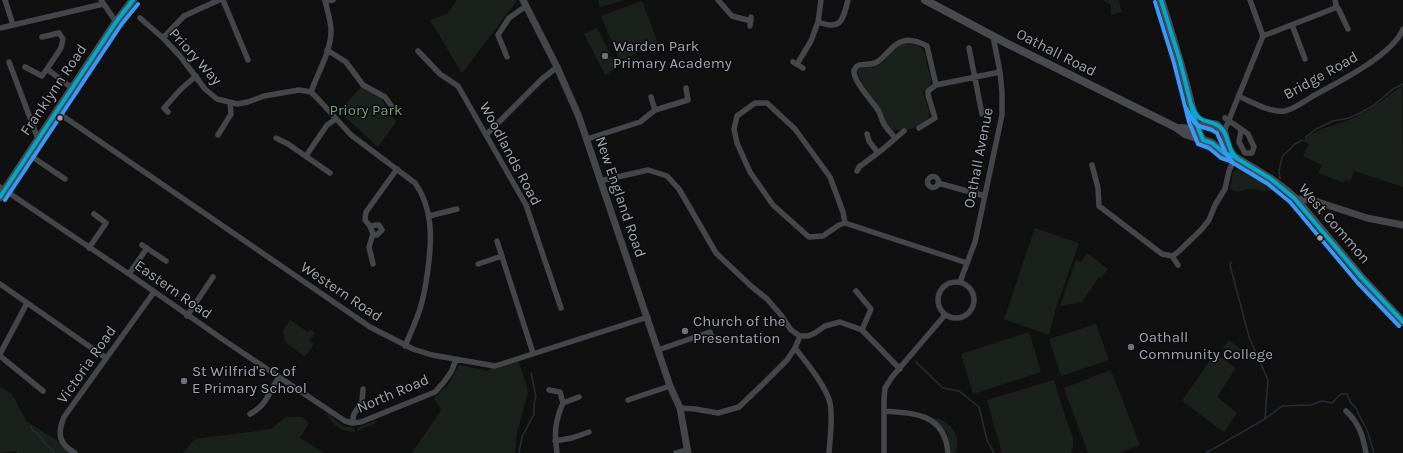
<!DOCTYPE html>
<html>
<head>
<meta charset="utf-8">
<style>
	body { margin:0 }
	canvas { display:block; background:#101010 }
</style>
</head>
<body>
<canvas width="1403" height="453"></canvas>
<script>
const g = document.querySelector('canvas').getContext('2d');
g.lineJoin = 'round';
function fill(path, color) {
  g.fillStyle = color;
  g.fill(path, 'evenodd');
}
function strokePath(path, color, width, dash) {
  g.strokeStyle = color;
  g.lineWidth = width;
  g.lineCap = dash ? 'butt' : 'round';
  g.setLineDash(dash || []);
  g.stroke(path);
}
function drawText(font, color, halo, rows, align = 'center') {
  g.font = font + ' Karla,sans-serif';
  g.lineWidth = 3;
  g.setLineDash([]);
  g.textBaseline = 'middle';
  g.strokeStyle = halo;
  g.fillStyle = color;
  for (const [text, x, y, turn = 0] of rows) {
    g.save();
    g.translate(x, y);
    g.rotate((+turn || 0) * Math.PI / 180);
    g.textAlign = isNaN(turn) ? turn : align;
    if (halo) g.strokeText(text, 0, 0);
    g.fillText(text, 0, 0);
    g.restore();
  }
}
fill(new Path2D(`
	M 457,0 L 515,0 L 516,2 L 463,72 L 461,72 L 430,20 L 447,14 Z
	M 598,0 L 625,0 L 600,7 Z
	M 1102,0 L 1118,0 L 1122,12 L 1111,15 L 1111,5 Z
	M 642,1 L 658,43 L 620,61 L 601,16 Z
	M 597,28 L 617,68 L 605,75 L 584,34 Z
	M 910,41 C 926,48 925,52 928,69 C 929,73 932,77 931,81 C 930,85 926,89 923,92 L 930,114 L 927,120 C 922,123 916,128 910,129 C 905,131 901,129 894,131 L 888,127 L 881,110 L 863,85 L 857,71 C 863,65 872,68 880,64 C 887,60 890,52 896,48 C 900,45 905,43 910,41 Z
	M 363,85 L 380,94 L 382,100 L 396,122 L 378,147 L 339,111 Z
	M 1402,86 L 1403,187 L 1354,171 L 1351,180 L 1349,180 L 1348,181 L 1345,180 L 1344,183 L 1318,173 L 1322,165 L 1303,156 L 1309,144 L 1302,141 L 1319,130 L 1352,119 L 1373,107 Z
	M 1241,167 L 1277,189 C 1264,194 1253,185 1238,192 L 1230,189 L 1233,172 Z
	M 1035,228 L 1079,243 L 1055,311 L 1049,335 L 1004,319 Z
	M 1087,253 L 1108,269 L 1101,278 L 1099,277 L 1082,302 L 1060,306 L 1076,260 L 1081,262 Z
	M 290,320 L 308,332 L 310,329 L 315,333 L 309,341 L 314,344 L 305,357 L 285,342 L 283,331 Z
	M 1096,324 L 1109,360 L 1061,376 L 1049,339 Z
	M 1029,332 L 1041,372 L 973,394 L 961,354 Z
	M 1229,340 L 1243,351 L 1239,356 L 1232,350 L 1230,352 L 1223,347 Z
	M 1215,353 L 1236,368 L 1217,397 L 1237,413 L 1224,432 L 1182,401 Z
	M 518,358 L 528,391 L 517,433 L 515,453 L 412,453 L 441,410 L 434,398 L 449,384 L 459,365 L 488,371 L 495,366 Z
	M 1111,370 L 1140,445 L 1119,453 L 1088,453 L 1064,388 Z
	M 1054,380 L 1067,422 L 1073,437 L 1073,448 L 1071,453 L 1002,453 L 987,400 Z
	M 0,387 L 12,394 L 26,421 L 77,453 L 17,453 L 16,451 L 0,453 Z
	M 327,413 L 343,426 L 354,428 L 355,432 C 343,432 330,425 327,413 Z
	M 286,417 L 302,417 L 309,423 L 300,438 L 324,453 L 183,453 L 195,439 L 271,429 Z
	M 933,418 C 950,419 963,437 955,453 L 951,453 L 947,433 Z
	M 377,420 L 374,424 L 357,431 L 357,428 Z`), '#1a201b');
strokePath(new Path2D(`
	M 1306,137 L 1316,129 L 1333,121 L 1349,118 L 1360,113 L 1374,105 L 1393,89 L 1403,84
	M 1280,179 L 1279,171 L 1282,157 L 1295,144 L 1302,140
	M 916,362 L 943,388 L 959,391 L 979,407 L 987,440 L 994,453
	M 1265,419 L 1282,406 L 1311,405 L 1322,401 L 1332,403 L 1341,394 L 1347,394 L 1351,403 L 1356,408 L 1360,417 L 1367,430 L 1374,453
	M 31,426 L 33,431 L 36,432 L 54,453
	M 519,453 L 522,437 L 534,414 L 534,403 L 536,397 L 531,373
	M 1206,453 L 1265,419 L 1268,380 L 1249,337 L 1230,265 L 1231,262`), '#262c33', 1.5);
strokePath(new Path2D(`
	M 5,0 L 13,25
	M 101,0 L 116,22
	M 223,0 L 248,60
	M 718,0 L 732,16 L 751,21
	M 325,1 L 333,0
	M 1336,5 L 1339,10 L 1348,29
	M 140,18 L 163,38 L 180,56 L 205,89 L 217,99 L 237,104 L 248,102 L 264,96 L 299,90 L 311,92 L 319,100 L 351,135 L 415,183 C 433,208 432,239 428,269 C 426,284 424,298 419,312 C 415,323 410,335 405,346
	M 818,22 C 842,31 843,19 848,0
	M 1292,25 L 1305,59
	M 750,26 L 751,17
	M 0,28 L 103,4
	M 1263,36 L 1335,8 L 1336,5 L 1335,0
	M 42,37 L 59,33 L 63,39 L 61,48 L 47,69
	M 163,38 L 184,16 L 219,0
	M 969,48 L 982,114
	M 327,50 L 346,62 L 363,85 L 385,97 L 393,108
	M 418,51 L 440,74 L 458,86 L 526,205 L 561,308
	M 507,57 L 498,35 L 509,18 L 526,6
	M 9,62 L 38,139
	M 793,62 L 803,68
	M 797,64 L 811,41 L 818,22 L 821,0
	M 25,67 L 42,76 L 47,69 L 72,88
	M 311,92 C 318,72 332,50 331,28 C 330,19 327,9 325,0
	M 1238,96 C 1252,102 1270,113 1285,111 C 1294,109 1305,101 1313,96 C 1337,83 1393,55 1403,29
	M 651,97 L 655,110
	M 57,112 L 370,327 L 413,349 L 432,355 L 495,366 L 648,317
	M 168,112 L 164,108 L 181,89 L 196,76
	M 1225,118 L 1248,134 L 1254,147 L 1252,153 L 1245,153 L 1239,142 L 1241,130
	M 919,128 L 935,118 L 928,95 L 928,91 L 936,85 L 1000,72
	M 1224,132 L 1263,36 L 1250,0
	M 487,134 L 541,80 L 557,67
	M 867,134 L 869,141 L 878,153
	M 218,135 L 231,114 L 230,103
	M 276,138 L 288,144 L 330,173
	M 895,138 C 892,134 887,129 884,124 C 881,119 881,114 878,110 C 872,101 853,81 854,71 C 856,61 869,66 875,63 C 880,61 883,57 887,53 C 900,38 910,37 927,46 L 936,85
	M 587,139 L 640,122 L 655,110 L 688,100 L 686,88
	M 28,154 L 65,179
	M 306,156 L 327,125 L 336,119
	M 1092,165 L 1098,188 L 1099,206 L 1162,254 L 1172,256 L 1177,253 L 1201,230 L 1209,220 L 1215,205 L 1225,189 L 1229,171 L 1235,157
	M 857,171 L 859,167 L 883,149 L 904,131
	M927.5 182a5.5 5.5 0 1 1 11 0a5.5 5.5 0 1 1-11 0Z
	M 600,181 L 648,170 L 667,176 L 679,189 L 716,253 L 751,286 L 767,299 L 781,315 L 791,330 L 800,336
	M 938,183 L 985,196
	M 0,187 L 129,274 L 228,343 L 345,421 L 352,423 L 361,422 L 435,392 L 444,382 L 451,372 L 456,360
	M 429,216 L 457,209
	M 845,223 L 843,212 L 830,177 L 795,129 L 767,103 L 755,103 L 737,116 L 734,129 L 737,143 L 750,172 L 773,205 L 809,237 L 823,236 L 839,225 L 845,223 L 967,263
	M 376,225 L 379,225 L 382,230 L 377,235 L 373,234 L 370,226 Z
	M 370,226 L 365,220 L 366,212 L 397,169
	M 497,241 L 533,353
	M 142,245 L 166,261
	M 89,248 L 106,223 L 94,214
	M 1172,256 L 1178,265
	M 373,264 L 369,247 L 373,234
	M 478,264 L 502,256
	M 129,274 L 147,248
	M 960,282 L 975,242 L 1002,115 L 1002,92 L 1000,72 L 993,36
	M938 300a18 18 0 1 1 36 0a18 18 0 1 1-36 0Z
	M 0,284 L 106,358
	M 856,291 L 871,309 L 862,330
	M 187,316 L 213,277
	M 800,336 L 808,336 L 815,333 L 825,326 L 840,322 L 862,330 L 900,369
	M 795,348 C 806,362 826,386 830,403 C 833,418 830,437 829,453
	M 658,350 L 710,332 L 712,337
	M 0,354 L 27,303
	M 0,356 L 43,391
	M 549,390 L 560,392 L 563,403 C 555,421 554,433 557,453
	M 628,400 L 670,386
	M 563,403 L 579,397
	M 680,408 L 695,409 L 718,413 L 739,407 L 764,383 L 787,360 L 795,348 L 800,336
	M 884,411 C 915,413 945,414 948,453
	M 1346,411 C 1359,423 1363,436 1366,453
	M 250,414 C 268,404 268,393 279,377
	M 352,423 L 354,414 L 362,402 L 363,389
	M 555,441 L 572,438 L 589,432
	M 75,453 C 59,444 57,434 64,417 L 154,292
	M 676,453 L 687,450
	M 884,453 L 884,399 L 885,388 L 892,377 L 945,315`), '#454649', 5.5);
strokePath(new Path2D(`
	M 523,0 L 557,67 L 579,117 L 670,386 L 680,408 L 688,453
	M 1296,199 L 1312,200 L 1367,218 L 1403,225`), '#454649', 7);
strokePath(new Path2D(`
	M 925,0 L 1008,44 L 1177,128 L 1185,134 L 1212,143 L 1224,153 L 1233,156 L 1271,179 L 1287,191 L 1296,199 L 1362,278 L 1403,322
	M 1161,0 C 1171,32 1181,63 1189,96 C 1193,109 1195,129 1203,140
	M 1179,128 L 1194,129 L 1207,123 L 1217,125 L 1224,132 L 1229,149 L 1233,156
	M 0,197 L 116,22 L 133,0`), '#494a4d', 8);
strokePath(new Path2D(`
	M 1161,0 L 1180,61 L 1195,120 L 1203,140 L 1212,143 L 1224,153 L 1233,156 L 1271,179 L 1294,198 L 1362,278 L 1403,322
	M 1192,106 C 1201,128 1210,117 1221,128 C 1230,137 1226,149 1238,159
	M 0,197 L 116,22 L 133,0`), '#00a9ce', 4);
strokePath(new Path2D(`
	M 1155,2 L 1174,63 L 1189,122 L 1198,144 L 1209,148 L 1221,158 L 1230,161 L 1268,184 L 1290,202 L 1357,282 L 1399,326
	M 1186,108 L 1190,116 L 1195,123 L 1199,126 L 1212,130 L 1217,133 L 1226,154 L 1234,164
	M 5,200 L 121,25 L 138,4`), '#3799fb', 4);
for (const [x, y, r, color] of [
	[605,56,4,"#6e7179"],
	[60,118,3.5,"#a1a5b1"],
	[1320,238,3.5,"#a1a5b1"],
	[685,331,4,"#6e7179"],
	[1131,347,4,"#6e7179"],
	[184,381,4,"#6e7179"]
]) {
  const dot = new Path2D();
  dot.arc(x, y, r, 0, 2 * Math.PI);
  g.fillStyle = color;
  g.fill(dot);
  strokePath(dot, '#0b0b0c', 1.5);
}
drawText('15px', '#a1a5b1', '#0b0b0c', [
	["Warden Park",613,47],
	["Primary Academy",613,64],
	["Church of the",693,322],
	["Presentation",693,339],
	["Oathall",1139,338],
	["Community College",1139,355],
	["St Wilfrid's C of",192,372],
	["E Primary School",192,389]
], 'left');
drawText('15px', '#a1a5b1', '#0b0b0c', [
	["Oathall Road",1056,53,27],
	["Priory Way",195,57,48],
	["Bridge Road",1321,76,-29],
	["Franklynn Road",54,90,-56],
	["Woodlands Road",510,154,62],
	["Oathall Avenue",979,158,-79],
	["New England Road",620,197,71],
	["West Common",1334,224,49],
	["Eastern Road",173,290,35],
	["Western Road",341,292,34],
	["Victoria Road",87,365,-55],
	["North Road",393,394,-23]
]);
drawText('15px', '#789c7c', '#0b0b0c', [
	["Priory Park",366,111]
]);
</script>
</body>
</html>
